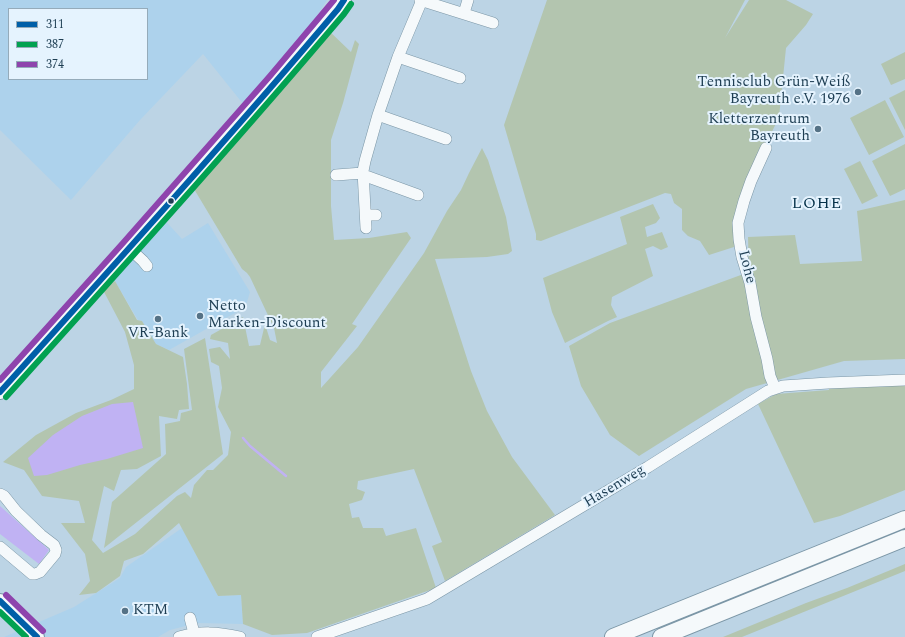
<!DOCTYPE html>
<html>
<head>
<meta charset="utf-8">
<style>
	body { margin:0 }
	#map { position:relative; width:905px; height:637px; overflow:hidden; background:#bcd4e5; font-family:Spectral,serif }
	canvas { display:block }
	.legend { position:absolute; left:8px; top:8px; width:140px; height:72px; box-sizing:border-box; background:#e5f3fe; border:1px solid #95abba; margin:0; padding:5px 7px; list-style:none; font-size:12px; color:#1e3e53 }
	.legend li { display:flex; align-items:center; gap:8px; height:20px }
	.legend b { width:20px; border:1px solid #95abba }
</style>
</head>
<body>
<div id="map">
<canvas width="905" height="637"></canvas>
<ul class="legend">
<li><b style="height:5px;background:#005fa8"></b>311</li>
<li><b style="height:5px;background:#02a151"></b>387</li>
<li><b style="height:5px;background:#8e44ad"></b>374</li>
</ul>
</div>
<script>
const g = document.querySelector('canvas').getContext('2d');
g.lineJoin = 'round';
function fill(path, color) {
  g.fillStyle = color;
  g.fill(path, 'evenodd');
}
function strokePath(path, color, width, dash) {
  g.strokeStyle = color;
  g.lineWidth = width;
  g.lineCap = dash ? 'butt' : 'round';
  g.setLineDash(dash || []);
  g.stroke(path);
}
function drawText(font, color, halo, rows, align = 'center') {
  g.font = font + ' Spectral,serif';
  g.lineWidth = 4;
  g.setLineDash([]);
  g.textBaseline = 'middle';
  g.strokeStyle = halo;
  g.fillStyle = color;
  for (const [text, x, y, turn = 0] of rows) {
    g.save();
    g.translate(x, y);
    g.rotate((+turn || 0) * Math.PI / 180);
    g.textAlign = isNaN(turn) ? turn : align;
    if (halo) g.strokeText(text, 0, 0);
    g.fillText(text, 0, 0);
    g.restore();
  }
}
fill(new Path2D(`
	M 0,0 L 327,0 L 304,36 L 244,105 L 203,54 L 140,120 L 71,200 L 0,130 ZM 9,9 L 147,9 L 147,79 L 9,79 Z
	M 161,216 L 182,239 L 208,223 L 250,292 L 247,302 L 242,309 L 169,350 L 156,344 L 142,321 L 138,320 L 115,281 L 109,276 Z
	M 182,528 L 218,596 L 241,595 L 243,624 L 197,623 L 170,630 L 158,637 L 4,637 L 74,607 L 120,578 L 126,567 Z`), '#add2ec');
fill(new Path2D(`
	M 547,0 L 745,0 L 725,38 L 749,0 L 786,0 L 813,14 L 806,25 L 786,48 L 779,117 L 750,178 L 735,220 L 734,247 L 709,255 L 700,241 L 688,236 L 682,230 L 682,209 L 674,203 L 671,194 L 665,193 L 541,241 L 536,240 L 536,234 L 504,125 Z
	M 326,28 L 351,52 L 355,40 L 359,44 L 343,103 L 331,140 L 331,206 L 334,240 L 369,238 L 407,232 L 411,238 L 352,324 L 357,326 L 321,372 L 321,388 L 358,347 L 424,253 L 447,211 L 461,190 L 469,173 L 482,148 L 488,160 L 506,217 L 512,251 L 508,254 L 487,257 L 435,259 L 471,371 L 487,411 L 512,457 L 555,515 L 445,581 L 432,546 L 442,542 L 414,469 L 358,481 L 357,489 L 365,492 L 362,500 L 349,504 L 352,518 L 359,517 L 363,528 L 383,528 L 386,536 L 416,528 L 436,588 L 307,633 L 272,635 L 243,624 L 241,595 L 218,596 L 179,523 L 143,554 L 124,561 L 120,576 L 96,593 L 79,595 L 90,581 L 85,554 L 61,523 L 85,523 L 79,501 L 42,496 L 24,470 L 3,462 L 36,435 L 76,413 L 111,400 L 134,389 L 134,365 L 125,332 L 103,290 L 115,281 L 137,320 L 142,321 L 156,344 L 183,357 L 187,384 L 189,409 L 179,410 L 177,419 L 159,416 L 161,456 L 137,469 L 121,470 L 114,491 L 104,486 L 92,540 L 103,553 L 135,534 L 177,496 L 185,492 L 191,498 L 194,485 L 207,470 L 213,470 L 228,455 L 231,432 L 218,407 L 222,388 L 219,366 L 211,362 L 209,349 L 220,347 L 230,359 L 228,343 L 210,339 L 211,335 L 243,317 L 249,346 L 260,345 L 265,324 L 270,340 L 277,343 L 274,328 L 250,277 L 247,273 L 242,269 L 191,184 Z
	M 905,52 L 905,79 L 891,85 L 881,64 Z
	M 905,90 L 905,130 L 889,98 Z
	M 885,100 L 904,137 L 869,155 L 850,118 Z
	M 905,144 L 905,189 L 890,196 L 872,161 Z
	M 860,161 L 878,196 L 862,204 L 844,169 Z
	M 905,200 L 905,359 L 844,361 L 746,389 L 639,456 L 610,435 L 581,386 L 569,346 L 610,323 L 749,272 L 748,237 L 795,235 L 800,264 L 862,261 L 857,211 Z
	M 653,204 L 660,218 L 656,223 L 645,227 L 647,237 L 662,232 L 668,247 L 661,250 L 653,246 L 645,249 L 653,276 L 612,297 L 611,305 L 617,317 L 608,321 L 565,343 L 552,312 L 543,278 L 627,244 L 620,217 Z
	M 205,338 L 223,454 L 104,548 L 112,502 L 166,454 L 165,424 L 180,421 L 181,413 L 192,410 L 184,349 Z
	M 905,380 L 905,490 L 840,516 L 814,523 L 758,404 L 776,394 L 829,390 L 828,383 Z
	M 905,564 L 905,571 L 742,637 L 723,637 L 806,603 L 847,588 Z`), '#b3c5af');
fill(new Path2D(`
	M 133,402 L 143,448 L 107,459 L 80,465 L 47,475 L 34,476 L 28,458 L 53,435 L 82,416 L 112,404 Z
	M 0,506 L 49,550 L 39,564 L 0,534 Z`), '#c0b2f3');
strokePath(new Path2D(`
	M 243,438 L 250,446 L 286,476`), '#c0b2f3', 2.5);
const minor = new Path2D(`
	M 420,0 L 493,23
	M 464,13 L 468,0
	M 398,57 L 460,78
	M 378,115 L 446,139
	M 766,148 L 751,181 L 744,201 L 738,223 L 739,239 L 742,257 L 750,283 L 756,317 L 767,359 L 770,376 L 775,388
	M 336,175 L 363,173
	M 363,175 L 418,195
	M 366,215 L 376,215
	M 366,228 L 363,171 L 365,161 L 378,115 L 398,57 L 422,0
	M 129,248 L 143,261 L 147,266
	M 0,494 L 4,496 L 16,511 L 41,535 L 54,545 L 56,550 L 55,554 L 40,572 L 35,574 L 32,574 L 0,547
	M 190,618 L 194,633
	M 179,637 C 201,631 218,632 240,637
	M 317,637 L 427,599 L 648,467 L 768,391 L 783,386 L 828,383 L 905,380`);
const major = new Path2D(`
	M 0,392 L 129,248 L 276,81 L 310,42 L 338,9 L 344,0
	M 0,601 L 37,637`);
const highway = new Path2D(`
	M 613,637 L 905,519
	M 661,637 L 905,538`);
strokePath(minor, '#7b96a6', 12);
strokePath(major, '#7b96a6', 16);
strokePath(highway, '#7b96a6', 18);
strokePath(minor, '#f5f9fb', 11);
strokePath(major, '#f5f9fb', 14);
strokePath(highway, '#f5f9fb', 16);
strokePath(new Path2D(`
	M 0,392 C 114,265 228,139 338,9 L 344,0
	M 0,601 L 37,637`), '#005fa8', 6);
strokePath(new Path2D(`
	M 6,397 C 120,270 234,144 344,14 L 351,4
	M 0,612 L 26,637`), '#02a151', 6);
strokePath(new Path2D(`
	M 0,380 L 123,243 L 270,76 L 334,0
	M 6,595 L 43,631`), '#8e44ad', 6);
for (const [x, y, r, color] of [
	[858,92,4,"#557286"],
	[818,129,4,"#557286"],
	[171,201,3.5,"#1e3e53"],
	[200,316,4,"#557286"],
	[158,319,4,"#557286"],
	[125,611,4,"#557286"]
]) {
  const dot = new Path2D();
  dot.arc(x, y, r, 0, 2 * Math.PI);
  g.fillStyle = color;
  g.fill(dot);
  strokePath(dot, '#e5f3fe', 1.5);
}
drawText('15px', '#1e3e53', '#e5f3fe', [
	["Tennisclub Grün-Weiß",850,83],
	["Bayreuth e.V. 1976",850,100],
	["Kletterzentrum",810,120],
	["Bayreuth",810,137],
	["Netto",208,307,"left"],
	["Marken-Discount",208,324,"left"],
	["VR-Bank",158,334,"center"],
	["KTM",133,611,"left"]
], 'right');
drawText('15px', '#1e3e53', '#e5f3fe', [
	["Lohe",746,267,76],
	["Hasenweg",615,487,-31]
]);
g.letterSpacing = '1px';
drawText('16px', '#053149', '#e5f3fe', [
	["LOHE",817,205]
]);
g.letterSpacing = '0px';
</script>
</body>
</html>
